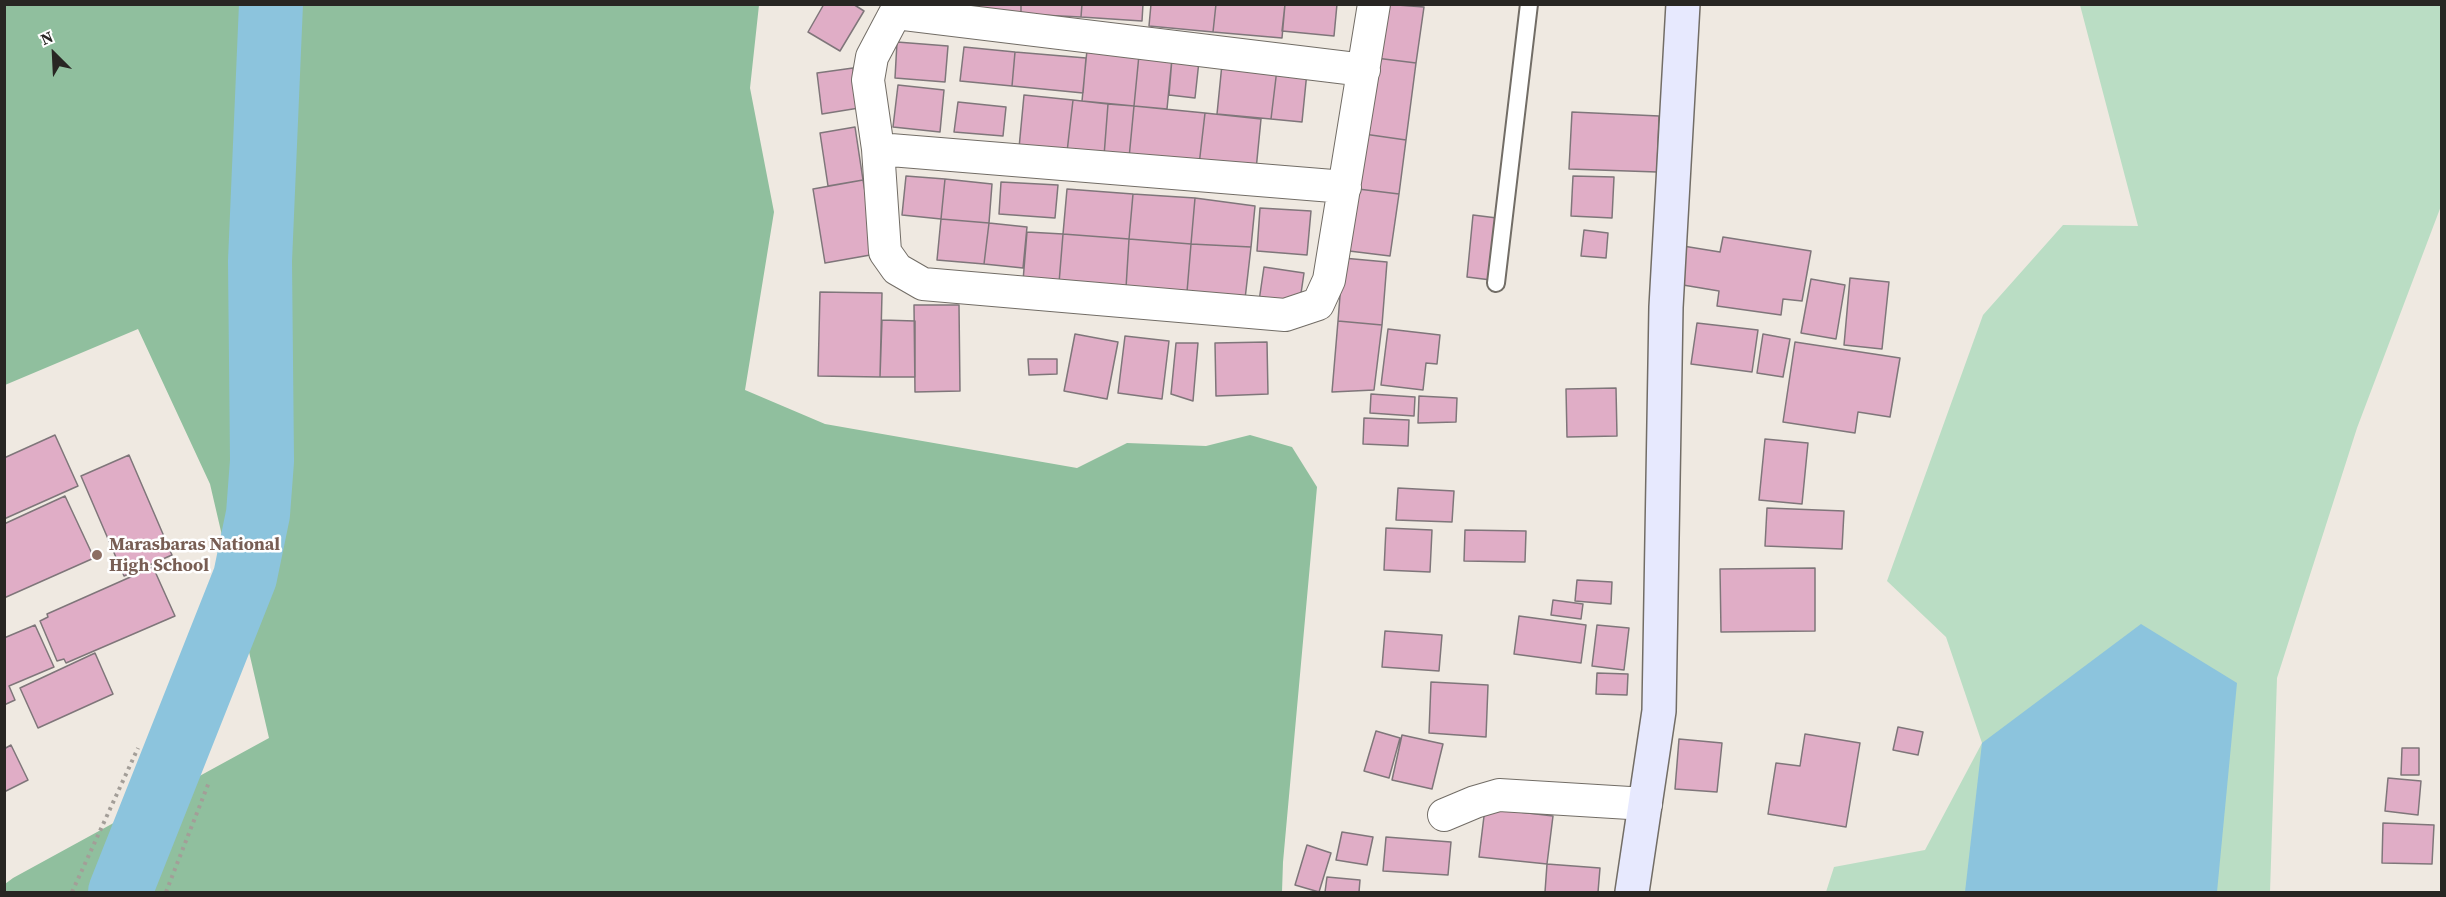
<!DOCTYPE html>
<html>
<head>
<meta charset="utf-8">
<style>
	body { margin:0 }
	#map { position:relative; width:2446px; height:897px; overflow:hidden; background:#efe9e1; font-family:"Source Serif 4",serif }
	canvas { display:block }
	.frame { position:absolute; inset:0; border:6px solid #282623; pointer-events:none }
	.north { position:absolute; left:24px; top:24px; width:60px; height:60px; -webkit-text-stroke:4px #fff; paint-order:stroke; rotate:336deg; font-size:16px; font-weight:700; line-height:24px; text-align:center; color:#282623 }
	.north::after { content:''; display:block; margin:auto; width:21px; height:27px; background:#282623; clip-path:polygon(50% 0,100% 100%,50% 72%,0 100%) }
</style>
</head>
<body>
<div id="map">
<canvas width="2446" height="897"></canvas>
<div class="frame"></div>
<div class="north">N</div>
</div>
<script>
const g = document.querySelector('canvas').getContext('2d');
g.lineJoin = 'round';
function fill(path, color) {
  g.fillStyle = color;
  g.fill(path, 'evenodd');
}
function strokePath(path, color, width, dash) {
  g.strokeStyle = color;
  g.lineWidth = width;
  g.lineCap = dash ? 'butt' : 'round';
  g.setLineDash(dash || []);
  g.stroke(path);
}
function drawText(font, color, halo, rows, align = 'center') {
  g.font = font + ' "Source Serif 4",serif';
  g.lineWidth = 5;
  g.setLineDash([]);
  g.textBaseline = 'middle';
  g.strokeStyle = halo;
  g.fillStyle = color;
  for (const [text, x, y, turn = 0] of rows) {
    g.save();
    g.translate(x, y);
    g.rotate((+turn || 0) * Math.PI / 180);
    g.textAlign = isNaN(turn) ? turn : align;
    if (halo) g.strokeText(text, 0, 0);
    g.fillText(text, 0, 0);
    g.restore();
  }
}
fill(new Path2D(`
	M 2080,5 L 2441,5 L 2441,206 L 2357,428 L 2277,678 L 2270,892 L 1826,892 L 1834,867 L 1925,850 L 1982,743 L 1946,637 L 1887,581 L 1983,315 L 2063,225 L 2138,226 Z`), '#baddc4');
fill(new Path2D(`
	M 5,4 L 759,5 L 750,88 L 774,212 L 745,390 L 825,424 L 1077,468 L 1127,443 L 1206,446 L 1250,435 L 1292,447 L 1317,487 L 1283,862 L 1282,892 L 5,892 L 5,884 L 13,878 L 269,738 L 210,484 L 138,329 L 5,385 Z`), '#90bf9e');
fill(new Path2D(`
	M 2141,624 L 2237,683 L 2217,892 L 1965,892 L 1982,743 Z`), '#8cc4dd');
strokePath(new Path2D(`
	M 120,892 L 245,577 L 258,514 L 262,461 L 260,261 L 271,4`), '#8cc4dd', 64);
const building = new Path2D(`
	M 824,4 L 853,4 L 864,11 L 840,51 L 808,32 Z
	M 967,4 L 1021,4 L 1021,14 L 967,11 Z
	M 1021,4 L 1082,4 L 1081,17 L 1021,14 Z
	M 1082,4 L 1143,4 L 1142,21 L 1081,17 Z
	M 1151,4 L 1216,4 L 1213,32 L 1149,26 Z
	M 1216,4 L 1285,4 L 1282,38 L 1213,32 Z
	M 1285,4 L 1337,4 L 1334,36 L 1282,31 Z
	M 1384,4 L 1424,7 L 1416,63 L 1376,58 Z
	M 897,42 L 948,46 L 945,82 L 895,78 Z
	M 964,47 L 1015,52 L 1012,86 L 960,81 Z
	M 1087,50 L 1139,55 L 1134,106 L 1082,101 Z
	M 1015,52 L 1086,58 L 1083,93 L 1012,86 Z
	M 1139,55 L 1172,58 L 1167,109 L 1134,106 Z
	M 1368,57 L 1416,63 L 1406,140 L 1357,133 Z
	M 1172,58 L 1199,61 L 1195,98 L 1169,95 Z
	M 1222,64 L 1277,69 L 1271,119 L 1217,114 Z
	M 853,68 L 859,108 L 822,114 L 817,73 Z
	M 1277,69 L 1307,72 L 1302,122 L 1271,119 Z
	M 898,85 L 944,90 L 940,132 L 893,127 Z
	M 1024,95 L 1073,100 L 1067,152 L 1019,148 Z
	M 1073,100 L 1108,104 L 1104,156 L 1067,152 Z
	M 958,102 L 1006,107 L 1003,136 L 954,132 Z
	M 1108,104 L 1134,106 L 1129,158 L 1104,156 Z
	M 1134,106 L 1205,113 L 1199,165 L 1129,158 Z
	M 1572,112 L 1659,116 L 1657,172 L 1569,169 Z
	M 1205,113 L 1261,119 L 1256,170 L 1199,165 Z
	M 855,127 L 863,180 L 828,186 L 820,133 Z
	M 1357,133 L 1406,140 L 1399,194 L 1350,188 Z
	M 906,176 L 945,179 L 941,219 L 902,215 Z
	M 1573,176 L 1614,177 L 1612,218 L 1571,216 Z
	M 945,179 L 992,184 L 989,223 L 941,219 Z
	M 863,180 L 876,254 L 825,263 L 813,189 Z
	M 1001,182 L 1058,185 L 1055,218 L 999,214 Z
	M 1350,188 L 1399,194 L 1390,256 L 1341,250 Z
	M 1067,189 L 1133,194 L 1129,239 L 1063,234 Z
	M 1133,194 L 1195,198 L 1191,244 L 1129,239 Z
	M 1195,198 L 1255,206 L 1251,247 L 1191,244 Z
	M 1260,208 L 1311,211 L 1307,255 L 1257,251 Z
	M 1473,215 L 1497,218 L 1491,280 L 1467,277 Z
	M 941,219 L 989,223 L 984,264 L 937,260 Z
	M 989,223 L 1027,227 L 1023,268 L 984,264 Z
	M 1584,230 L 1608,233 L 1606,258 L 1581,256 Z
	M 1027,232 L 1063,234 L 1059,283 L 1023,281 Z
	M 1063,234 L 1129,239 L 1126,288 L 1059,283 Z
	M 1723,237 L 1811,251 L 1802,301 L 1783,299 L 1781,315 L 1717,306 L 1719,291 L 1677,284 L 1683,246 L 1720,252 Z
	M 1129,239 L 1191,244 L 1187,292 L 1126,288 Z
	M 1191,244 L 1251,247 L 1245,299 L 1187,292 Z
	M 1343,258 L 1387,262 L 1382,325 L 1338,321 Z
	M 1264,267 L 1304,273 L 1299,307 L 1259,301 Z
	M 1850,278 L 1889,282 L 1882,349 L 1844,345 Z
	M 1811,279 L 1845,285 L 1836,339 L 1801,333 Z
	M 820,292 L 882,293 L 880,377 L 818,376 Z
	M 914,305 L 959,305 L 960,391 L 915,392 Z
	M 882,320 L 915,321 L 915,377 L 880,377 Z
	M 1338,321 L 1382,325 L 1374,390 L 1332,392 Z
	M 1697,323 L 1758,330 L 1752,372 L 1691,364 Z
	M 1388,329 L 1440,335 L 1437,364 L 1426,363 L 1423,390 L 1381,385 Z
	M 1075,334 L 1118,342 L 1107,399 L 1064,391 Z
	M 1763,334 L 1790,339 L 1783,377 L 1757,373 Z
	M 1125,336 L 1169,341 L 1162,399 L 1118,393 Z
	M 1267,342 L 1268,394 L 1216,396 L 1215,343 Z
	M 1795,342 L 1900,358 L 1890,417 L 1858,412 L 1855,433 L 1783,422 Z
	M 1176,343 L 1198,343 L 1193,401 L 1171,394 Z
	M 1028,359 L 1057,359 L 1057,374 L 1029,375 Z
	M 1616,388 L 1617,436 L 1567,437 L 1566,389 Z
	M 1371,394 L 1415,397 L 1414,416 L 1370,413 Z
	M 1419,396 L 1457,398 L 1456,422 L 1418,423 Z
	M 1364,418 L 1409,420 L 1408,446 L 1363,444 Z
	M 55,435 L 78,486 L 4,519 L 4,458 Z
	M 1765,439 L 1808,443 L 1802,504 L 1759,500 Z
	M 129,455 L 172,555 L 124,576 L 81,476 Z
	M 1398,488 L 1454,491 L 1452,522 L 1396,520 Z
	M 65,496 L 94,558 L 4,598 L 4,524 Z
	M 1767,508 L 1844,511 L 1842,549 L 1765,546 Z
	M 1386,528 L 1432,530 L 1430,572 L 1384,570 Z
	M 1465,530 L 1526,531 L 1525,562 L 1464,561 Z
	M 153,567 L 175,616 L 66,663 L 64,659 L 57,661 L 40,621 L 48,617 L 47,614 Z
	M 1815,568 L 1815,631 L 1721,632 L 1720,569 Z
	M 1577,580 L 1612,582 L 1611,604 L 1575,601 Z
	M 1553,600 L 1583,604 L 1581,619 L 1551,615 Z
	M 1519,616 L 1586,625 L 1581,663 L 1514,654 Z
	M 35,625 L 54,667 L 9,686 L 15,700 L 4,705 L 4,638 Z
	M 1597,625 L 1629,628 L 1624,670 L 1592,666 Z
	M 1385,631 L 1442,635 L 1439,671 L 1382,667 Z
	M 95,653 L 113,694 L 38,728 L 20,688 Z
	M 1597,673 L 1628,674 L 1627,695 L 1596,694 Z
	M 1431,682 L 1488,685 L 1486,737 L 1429,733 Z
	M 1898,727 L 1923,732 L 1918,755 L 1893,750 Z
	M 1376,731 L 1400,738 L 1389,778 L 1364,771 Z
	M 1805,734 L 1860,743 L 1846,827 L 1768,814 L 1776,763 L 1800,766 Z
	M 1402,735 L 1443,744 L 1432,789 L 1392,780 Z
	M 1679,739 L 1722,743 L 1717,792 L 1675,789 Z
	M 11,745 L 28,780 L 4,792 L 4,749 Z
	M 2402,748 L 2419,748 L 2419,775 L 2401,775 Z
	M 2388,778 L 2421,781 L 2418,815 L 2385,811 Z
	M 1485,808 L 1553,816 L 1547,864 L 1479,857 Z
	M 2383,823 L 2434,825 L 2432,864 L 2382,863 Z
	M 1342,832 L 1373,837 L 1367,865 L 1336,860 Z
	M 1386,837 L 1451,842 L 1448,875 L 1383,871 Z
	M 1307,845 L 1331,853 L 1319,892 L 1295,885 Z
	M 1547,864 L 1600,868 L 1598,892 L 1545,892 Z
	M 1327,877 L 1360,880 L 1359,892 L 1325,892 Z`);
fill(building, '#e0adc6');
strokePath(building, '#7f767a', 1.5);
const lane = new Path2D(`
	M 1496,283 L 1529,4`);
const street = new Path2D(`
	M 900,4 L 872,57 L 868,80 L 878,149 L 885,252 L 897,269 L 923,284 L 1285,315 L 1318,304 L 1329,280 L 1374,4
	M 896,13 L 1364,70
	M 878,149 L 1345,187
	M 1444,815 L 1475,802 L 1499,795 L 1646,804`);
const secondary = new Path2D(`
	M 1632,892 L 1659,711 L 1666,307 L 1683,4`);
strokePath(lane, '#726d66', 20);
strokePath(street, '#726d66', 34);
strokePath(secondary, '#726d66', 36);
strokePath(new Path2D(`
	M 72,892 L 138,748
	M 166,892 L 209,782`), '#a39e98', 4, [3, 4.5]);
strokePath(lane, '#fff', 16);
strokePath(street, '#fff', 32);
strokePath(secondary, '#e7e9fe', 33);
for (const [x, y, r, color] of [
	[97,555,6,"#8d6e63"]
]) {
  const dot = new Path2D();
  dot.arc(x, y, r, 0, 2 * Math.PI);
  g.fillStyle = color;
  g.fill(dot);
  strokePath(dot, '#fff', 2);
}
drawText('bold 18px', '#785e54', '#fff', [
	["Marasbaras National",109,545],
	["High School",109,566]
], 'left');
</script>
</body>
</html>
